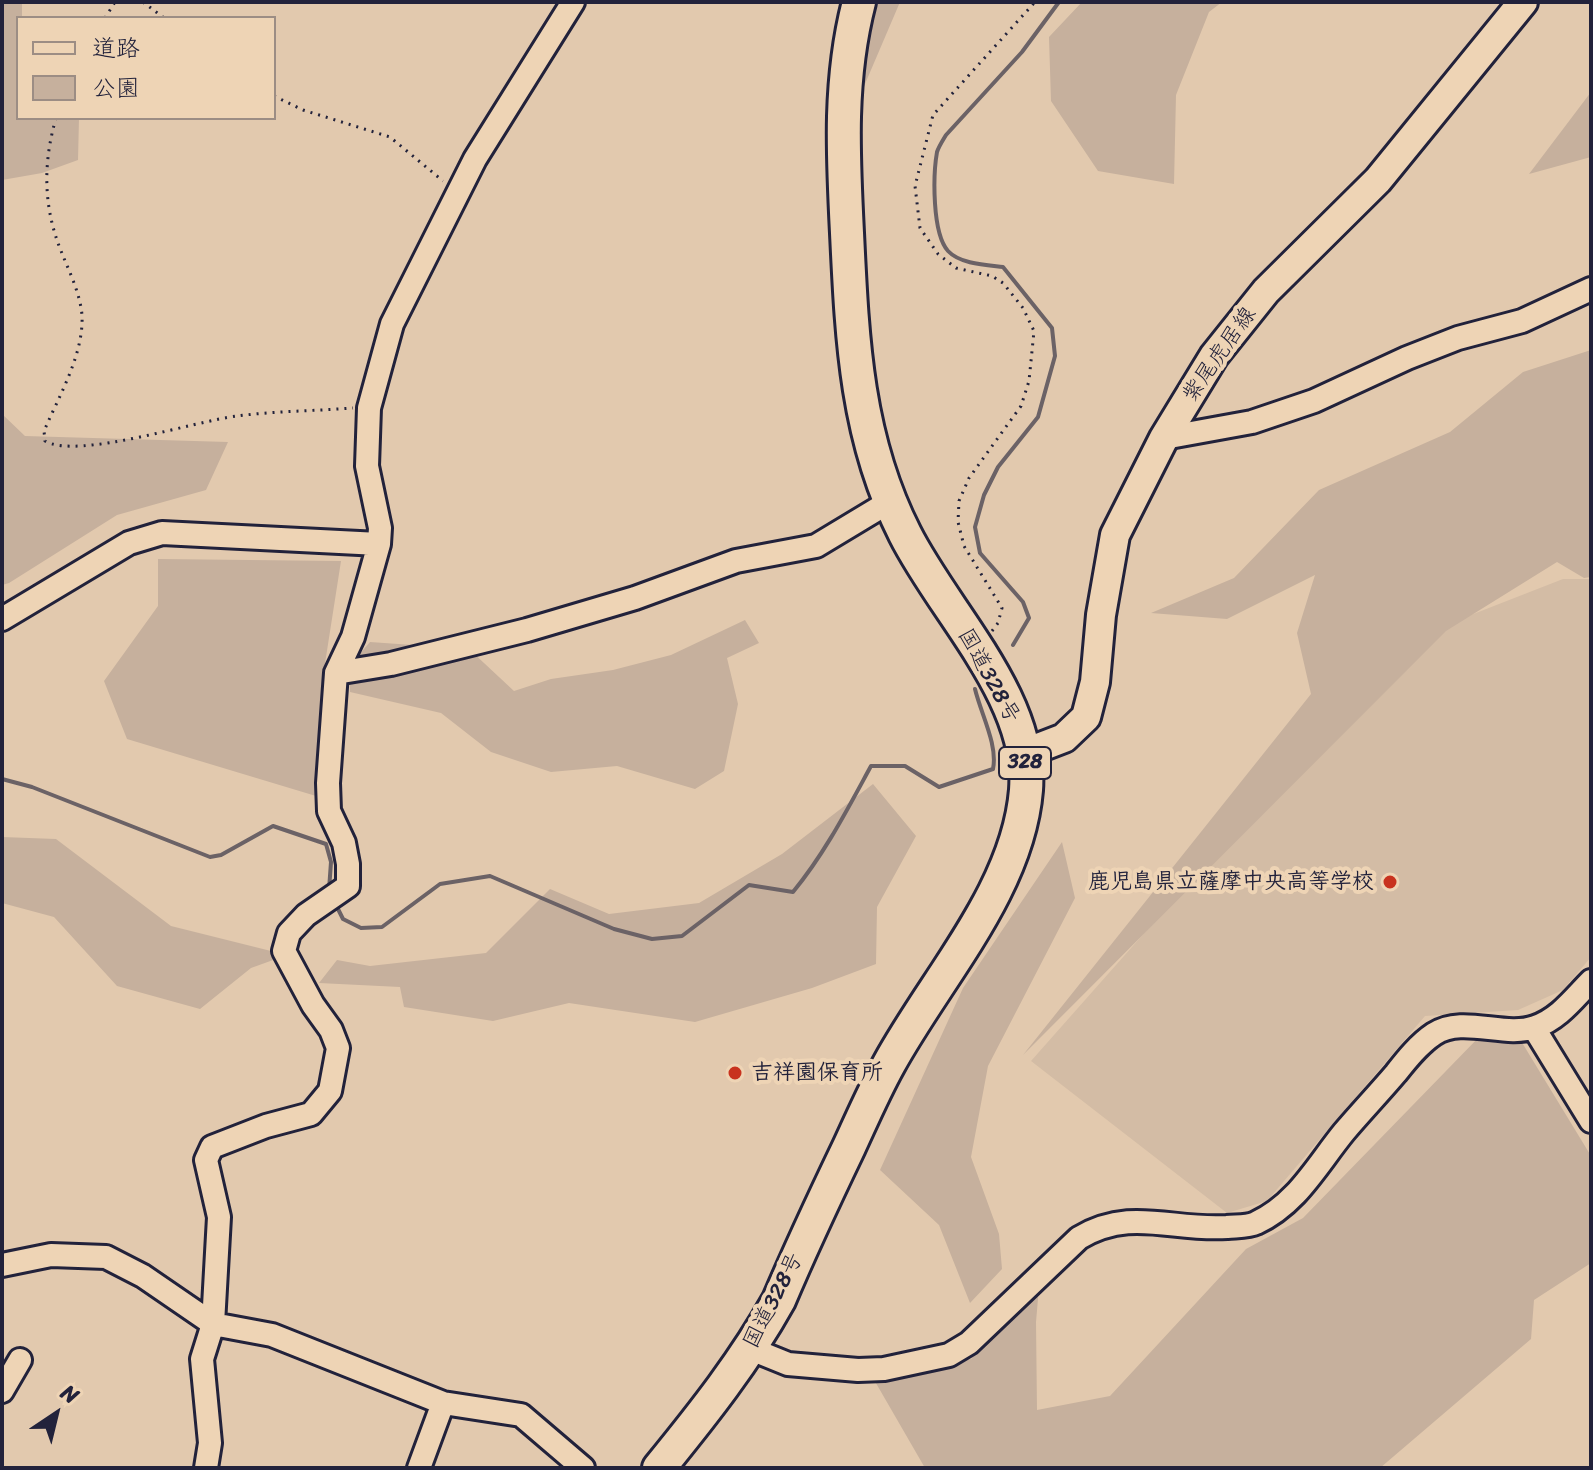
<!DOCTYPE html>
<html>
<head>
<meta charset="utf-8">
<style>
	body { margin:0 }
	#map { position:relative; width:1593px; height:1470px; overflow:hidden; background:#e2c9ae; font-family:Sriracha,"Klee One",sans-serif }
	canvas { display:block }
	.frame { position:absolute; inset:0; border:4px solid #22223b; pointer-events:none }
	.legend { position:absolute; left:16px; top:16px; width:260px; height:104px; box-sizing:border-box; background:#eed4b5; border:2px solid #9c8d84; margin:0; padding:10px 14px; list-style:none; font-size:24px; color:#22223b }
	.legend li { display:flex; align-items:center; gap:16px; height:40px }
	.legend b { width:40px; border:2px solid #9c8d84 }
	.north { position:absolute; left:16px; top:1374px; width:80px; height:80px; -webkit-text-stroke:6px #eed4b5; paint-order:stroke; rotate:35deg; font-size:22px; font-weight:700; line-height:32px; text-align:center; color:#22223b }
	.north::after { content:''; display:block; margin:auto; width:28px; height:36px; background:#22223b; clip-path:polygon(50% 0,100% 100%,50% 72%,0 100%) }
</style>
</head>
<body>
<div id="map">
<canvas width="1593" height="1470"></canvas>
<div class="frame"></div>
<ul class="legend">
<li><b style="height:10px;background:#eed4b5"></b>道路</li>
<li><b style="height:22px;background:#c6b09d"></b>公園</li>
</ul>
<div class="north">N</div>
</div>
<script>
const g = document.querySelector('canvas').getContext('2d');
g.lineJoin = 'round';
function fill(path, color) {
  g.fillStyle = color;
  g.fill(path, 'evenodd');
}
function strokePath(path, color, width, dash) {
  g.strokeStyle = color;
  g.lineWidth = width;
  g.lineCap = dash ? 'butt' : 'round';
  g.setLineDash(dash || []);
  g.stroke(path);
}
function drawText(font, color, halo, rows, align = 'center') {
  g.font = font + ' Sriracha,"Klee One",sans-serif';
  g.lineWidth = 8;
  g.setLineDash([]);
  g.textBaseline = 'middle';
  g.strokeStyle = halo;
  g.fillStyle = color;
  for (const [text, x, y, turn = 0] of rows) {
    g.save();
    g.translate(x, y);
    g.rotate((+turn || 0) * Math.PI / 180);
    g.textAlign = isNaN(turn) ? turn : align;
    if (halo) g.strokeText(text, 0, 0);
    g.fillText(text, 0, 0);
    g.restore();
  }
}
fill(new Path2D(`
	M 1563,579 L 1591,579 L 1591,957 L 1563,990 L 1518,1010 L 1425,1016 L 1267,1201 L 1227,1213 L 1031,1061 L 1255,808 L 1435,629 Z`), '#d3bca5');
fill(new Path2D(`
	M 2,2 L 22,2 L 22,18 L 18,18 L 18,118 L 79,118 L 78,160 L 42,173 L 2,180 Z
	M 870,2 L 900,2 L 859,98 Z
	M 1082,2 L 1222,2 L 1209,12 L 1176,95 L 1174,184 L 1098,171 L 1051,101 L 1049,37 Z
	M 1591,92 L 1591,157 L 1529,174 Z
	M 1591,350 L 1591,577 L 1584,578 L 1557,562 L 1446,631 L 1023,1055 L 1311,694 L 1297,633 L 1315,575 L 1227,619 L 1151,613 L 1234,578 L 1319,490 L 1450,432 L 1523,372 Z
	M 2,414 L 25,436 L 228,442 L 206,490 L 117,515 L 9,583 L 2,585 Z
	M 158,559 L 341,561 L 321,689 L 323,735 L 316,796 L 127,739 L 104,681 L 158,606 Z
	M 745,620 L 759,643 L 727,658 L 738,704 L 724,771 L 695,789 L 617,766 L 551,772 L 491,752 L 441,713 L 350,692 L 350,665 L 370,642 L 469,649 L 514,691 L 551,679 L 613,670 L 671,655 Z
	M 873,784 L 916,836 L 877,907 L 876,964 L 812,988 L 695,1022 L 569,1003 L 493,1021 L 404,1007 L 400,987 L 319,983 L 337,960 L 370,966 L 486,953 L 550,889 L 609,914 L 699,903 L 782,854 Z
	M 2,837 L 56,839 L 171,926 L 287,955 L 251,968 L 200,1009 L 117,986 L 54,917 L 2,903 Z
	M 1062,842 L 1075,898 L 988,1066 L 971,1157 L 999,1234 L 1002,1269 L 970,1303 L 939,1225 L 880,1170 L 963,988 Z
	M 1481,1035 L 1518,1036 L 1591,1156 L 1591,1263 L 1534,1300 L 1531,1339 L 1380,1468 L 925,1468 L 873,1378 L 971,1359 L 1039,1287 L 1036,1322 L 1037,1410 L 1110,1396 L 1246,1249 L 1303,1218 Z`), '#c6b09d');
strokePath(new Path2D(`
	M 1013,645 L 1029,618 L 1023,602 L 980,553 L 975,527 L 984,495 L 998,467 L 1038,417 L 1055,356 L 1052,328 L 1003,267 C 986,265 960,264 948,251 C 932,233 933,175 937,152 C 939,146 943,140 946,135 L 1022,52 L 1059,2
	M 2,779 L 32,787 L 210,857 L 221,855 L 273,826 L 326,844 L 331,862 L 329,890
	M 336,905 L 343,919 L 361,928 L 382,927 L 440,884 L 490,876 L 614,929 L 652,939 L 682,936 L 749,885 L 793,892 C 825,853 847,810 871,766 L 905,766 L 939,787 L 993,769 C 998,745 981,714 975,689`), '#6b6266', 4);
const minor = new Path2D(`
	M 1164,438 L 1252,422 L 1314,401 L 1407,358 L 1458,338 L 1522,321 L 1591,289
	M 2,619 L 129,543 L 162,533 L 379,544
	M 336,673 L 391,664 L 527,630 L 635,598 L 736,561 L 816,546 L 889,502
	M 1534,1028 L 1591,1121
	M 2,1265 L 51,1255 L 106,1257 L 143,1276 L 213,1324 L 272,1335 L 443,1403 L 521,1415 L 583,1468
	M 751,1349 L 788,1364 L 858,1370 L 884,1369 L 949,1355 L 969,1343 L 1079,1238 C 1131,1207 1172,1231 1227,1227 C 1236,1226 1248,1227 1256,1223 C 1297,1204 1317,1165 1344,1132 C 1361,1112 1379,1093 1396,1073 C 1407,1059 1419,1044 1434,1034 C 1463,1015 1504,1038 1535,1027 C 1559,1019 1574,998 1591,981
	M 2,1391 L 20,1360
	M 206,1468 L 210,1443 L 202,1359 L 213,1324 L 219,1217 L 206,1160 L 212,1147 L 266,1126 L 311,1114 L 330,1091 L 338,1048 L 331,1030 L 313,1005 L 284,951 L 289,933 L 306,915 L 348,886 L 348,864 L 344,843 L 329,811 L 328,783 L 336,673 L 353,637 L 379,544 L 380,528 L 367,466 L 369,408 L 392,324 L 475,159 L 573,2
	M 419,1468 L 443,1403`);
const major = new Path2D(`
	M 1025,753 L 1064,738 L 1086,717 L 1095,682 L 1101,615 L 1115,535 L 1164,438 L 1214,356 L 1266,291 L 1378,180 L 1523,2`);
const highway = new Path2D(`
	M 659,1468 C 703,1414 745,1361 779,1300 C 801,1248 825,1197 849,1147 C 862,1119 874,1091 889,1064 C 936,978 1018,890 1026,790 C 1033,698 944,612 905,534 C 856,438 852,338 847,233 C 843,154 839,79 859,2`);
strokePath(minor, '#22223b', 28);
strokePath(major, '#22223b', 34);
strokePath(highway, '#22223b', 38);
strokePath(new Path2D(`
	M 143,2 L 164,18
	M 105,18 L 115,2
	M 274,96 L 303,110 L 390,137 L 443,181
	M 56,118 C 43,163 43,206 61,251 C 69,271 80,293 82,315 C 84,354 59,396 44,431 L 45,441 C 78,460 195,421 237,416 C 275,411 314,411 353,408
	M 992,631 L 998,623 L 1002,608 L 964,546 L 958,522 L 959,501 L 969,478 L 1021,406 L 1029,381 L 1034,331 L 1023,308 L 1003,283 L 992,276 L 956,268 L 938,254 L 920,228 L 915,186 L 933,115 L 1035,2`), '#22223b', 3, [2, 6]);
strokePath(minor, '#eed4b5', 22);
strokePath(major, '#eed4b5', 28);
strokePath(highway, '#eed4b5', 32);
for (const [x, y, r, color] of [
	[1390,882,8,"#c8321e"],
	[735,1073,8,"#c8321e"]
]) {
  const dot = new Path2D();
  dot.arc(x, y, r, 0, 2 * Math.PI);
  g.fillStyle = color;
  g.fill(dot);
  strokePath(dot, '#eed4b5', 3);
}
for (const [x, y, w] of [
	[1025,763,52]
]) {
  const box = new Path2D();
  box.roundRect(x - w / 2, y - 16, w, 32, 6);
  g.fillStyle = '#eed4b5';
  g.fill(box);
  strokePath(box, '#22223b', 2);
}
drawText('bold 20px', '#22223b', null, [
	["328",1025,763]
]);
drawText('22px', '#22223b', '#eed4b5', [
	["紫尾虎居線",1220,355,-55],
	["国道328号",988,676,61],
	["国道328号",774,1301,-63]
]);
drawText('bold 22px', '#22223b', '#eed4b5', [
	["鹿児島県立薩摩中央高等学校",1374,882],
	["吉祥園保育所",751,1073,"left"]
], 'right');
</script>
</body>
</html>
